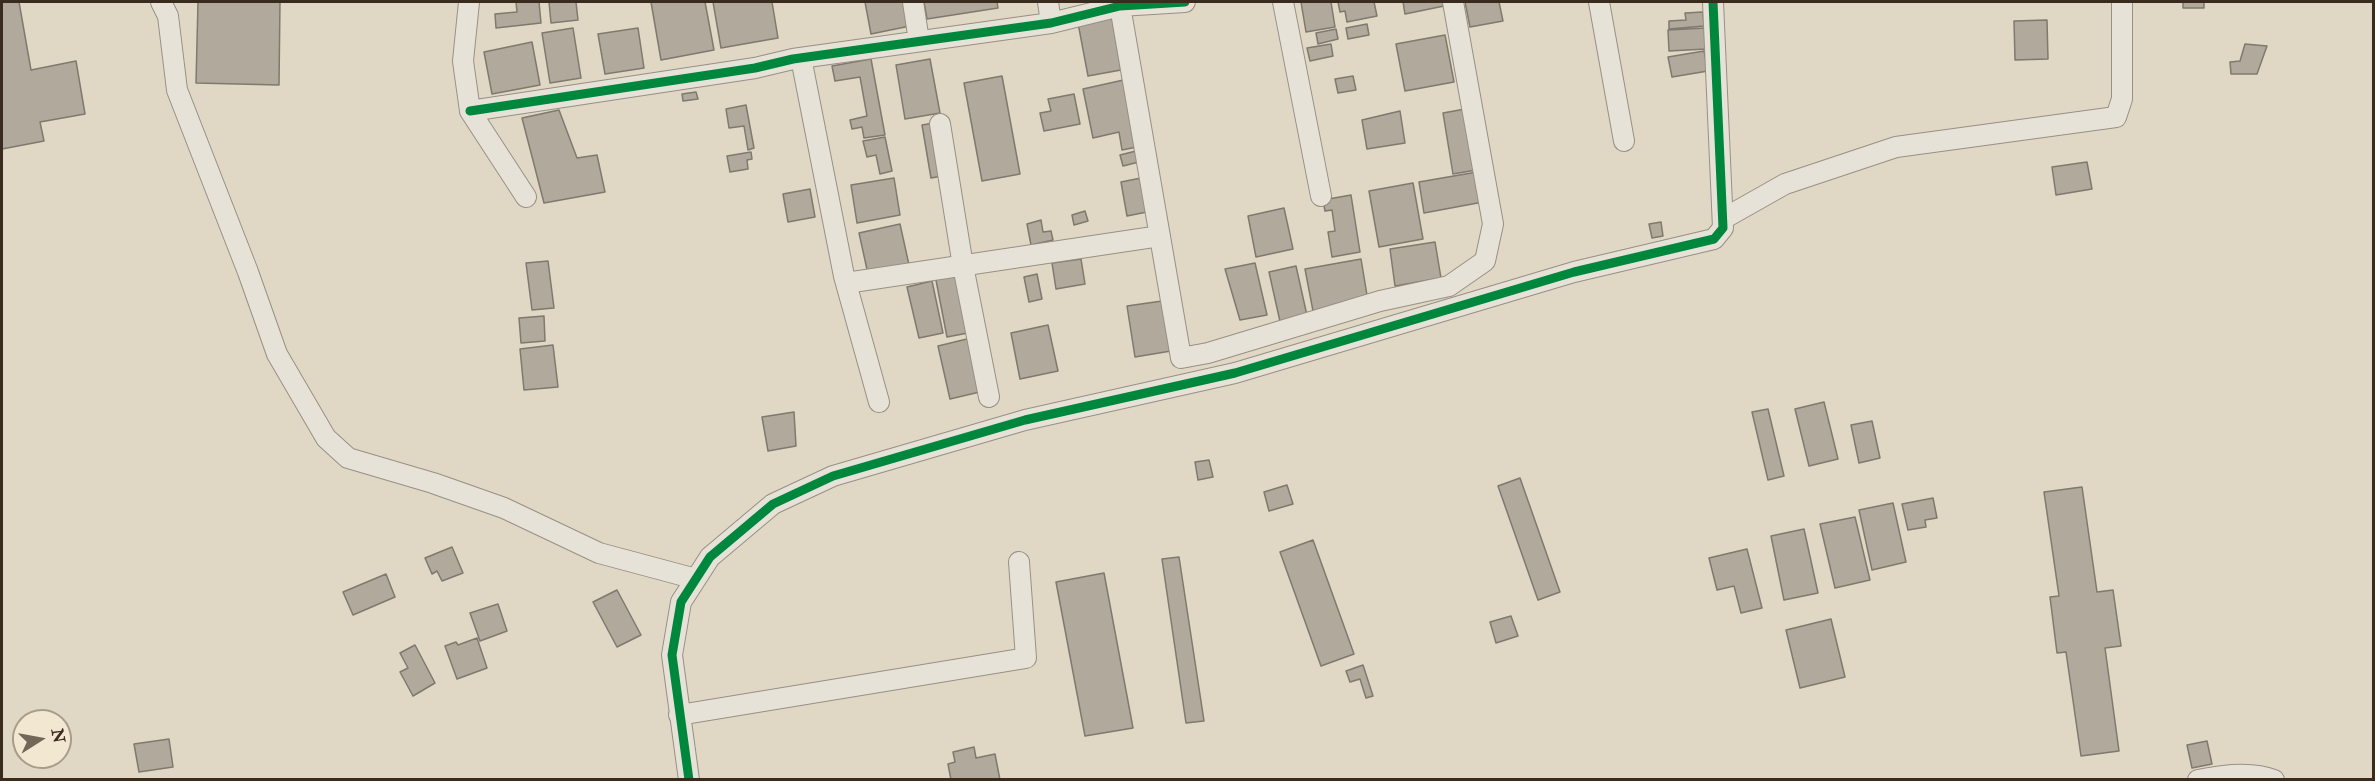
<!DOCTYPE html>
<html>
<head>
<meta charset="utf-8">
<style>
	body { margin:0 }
	#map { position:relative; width:2375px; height:781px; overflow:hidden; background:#e0d7c4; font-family:"IM FELL Double Pica",serif }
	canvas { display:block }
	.frame { position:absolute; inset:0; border:3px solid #392c1e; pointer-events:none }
	.north { position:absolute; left:12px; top:709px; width:60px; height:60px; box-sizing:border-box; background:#f2e8d2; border:2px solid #a89d8a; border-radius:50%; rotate:79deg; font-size:16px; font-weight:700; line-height:24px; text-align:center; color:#392c1e }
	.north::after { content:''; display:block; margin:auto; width:21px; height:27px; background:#736858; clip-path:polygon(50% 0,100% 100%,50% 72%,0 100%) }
</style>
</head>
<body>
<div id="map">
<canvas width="2375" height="781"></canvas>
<div class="frame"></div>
<div class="north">N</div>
</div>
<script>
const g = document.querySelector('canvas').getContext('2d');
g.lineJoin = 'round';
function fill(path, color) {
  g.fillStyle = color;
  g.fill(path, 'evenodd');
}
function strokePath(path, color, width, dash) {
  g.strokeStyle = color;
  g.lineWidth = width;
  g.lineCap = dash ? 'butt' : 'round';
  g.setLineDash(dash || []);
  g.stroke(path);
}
const building = new Path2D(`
	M 2,2 L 19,2 L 31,70 L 76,61 L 85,114 L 40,122 L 44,141 L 2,149 Z
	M 198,2 L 280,2 L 279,85 L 196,83 Z
	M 516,2 L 539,2 L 541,23 L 496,28 L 495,14 L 517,12 Z
	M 549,2 L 576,2 L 578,20 L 551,23 Z
	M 651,2 L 705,2 L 714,50 L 661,60 Z
	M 713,2 L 772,2 L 778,38 L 721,48 Z
	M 865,2 L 905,2 L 910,26 L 871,34 Z
	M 924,2 L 997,2 L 998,8 L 927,19 Z
	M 1301,2 L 1331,2 L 1335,27 L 1306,32 Z
	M 1338,2 L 1374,2 L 1377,16 L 1347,22 L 1345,11 L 1340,12 Z
	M 1403,2 L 1448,2 L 1449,5 L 1405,14 Z
	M 1465,2 L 1499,2 L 1503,21 L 1470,27 Z
	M 2183,2 L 2204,2 L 2204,8 L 2183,8 Z
	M 1703,12 L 1704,26 L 1669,29 L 1669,21 L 1686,20 L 1685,13 Z
	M 1112,17 L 1121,70 L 1088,76 L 1078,23 Z
	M 2047,20 L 2048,59 L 2015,60 L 2014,21 Z
	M 1367,24 L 1369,35 L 1348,39 L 1346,28 Z
	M 573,28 L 581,78 L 550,83 L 542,33 Z
	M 638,28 L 644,68 L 605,74 L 598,34 Z
	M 1705,28 L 1706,49 L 1669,51 L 1668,30 Z
	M 1336,29 L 1338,39 L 1318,44 L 1316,33 Z
	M 1445,35 L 1454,82 L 1405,91 L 1396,44 Z
	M 532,42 L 540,85 L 492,94 L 484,52 Z
	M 1331,44 L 1333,56 L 1310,61 L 1307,48 Z
	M 2245,44 L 2267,46 L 2257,74 L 2231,74 L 2230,62 L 2240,61 Z
	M 1704,51 L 1708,71 L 1672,77 L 1668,57 Z
	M 871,59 L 885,135 L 864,138 L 862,127 L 852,129 L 850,120 L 867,116 L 860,77 L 835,81 L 832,66 Z
	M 930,59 L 940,113 L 905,119 L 896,65 Z
	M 1002,76 L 1020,174 L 982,181 L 964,83 Z
	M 1353,76 L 1356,90 L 1338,93 L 1335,79 Z
	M 1128,79 L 1142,146 L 1122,150 L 1119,132 L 1093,138 L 1083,89 Z
	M 696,92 L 698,99 L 683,101 L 682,94 Z
	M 1074,94 L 1080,124 L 1044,131 L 1040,113 L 1051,111 L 1048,99 Z
	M 746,105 L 754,148 L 748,150 L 744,126 L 729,128 L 726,109 Z
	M 1465,109 L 1476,170 L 1453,174 L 1443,113 Z
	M 559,110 L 577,158 L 597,155 L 605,192 L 544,203 L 522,118 Z
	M 1400,111 L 1405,143 L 1367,149 L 1362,120 Z
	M 934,123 L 942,176 L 931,178 L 922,125 Z
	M 885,137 L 892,171 L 880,174 L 876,155 L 867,157 L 863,141 Z
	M 1140,150 L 1143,161 L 1123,166 L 1120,155 Z
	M 751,152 L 752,159 L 747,160 L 748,169 L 730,172 L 727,156 Z
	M 2087,162 L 2092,189 L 2056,195 L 2052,167 Z
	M 1477,172 L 1483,202 L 1424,213 L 1419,182 Z
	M 894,178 L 900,215 L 857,223 L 851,185 Z
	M 1141,178 L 1147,212 L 1127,216 L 1121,182 Z
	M 1413,183 L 1423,239 L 1379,247 L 1369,191 Z
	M 810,189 L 815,217 L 788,222 L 783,194 Z
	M 1351,195 L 1360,252 L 1332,257 L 1328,232 L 1335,231 L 1332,210 L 1325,211 L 1323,200 Z
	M 1284,208 L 1293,249 L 1256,257 L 1248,216 Z
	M 1085,211 L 1088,221 L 1074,225 L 1072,215 Z
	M 1041,220 L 1043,232 L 1051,231 L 1053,240 L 1031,245 L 1027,224 Z
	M 1661,222 L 1663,236 L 1652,238 L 1649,224 Z
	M 900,224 L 909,265 L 868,274 L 859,233 Z
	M 1435,242 L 1441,278 L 1395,286 L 1390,249 Z
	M 1081,259 L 1085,284 L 1056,289 L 1052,263 Z
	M 1361,259 L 1368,301 L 1313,311 L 1305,269 Z
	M 548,261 L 554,308 L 532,310 L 526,263 Z
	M 1255,263 L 1267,315 L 1240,320 L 1225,269 Z
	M 1296,266 L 1308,320 L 1281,326 L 1269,272 Z
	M 956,271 L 968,333 L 947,337 L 935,275 Z
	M 1037,274 L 1042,299 L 1029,302 L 1024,277 Z
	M 932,281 L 943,333 L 919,338 L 907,287 Z
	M 1169,300 L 1177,350 L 1135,357 L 1127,306 Z
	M 544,316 L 545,341 L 521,343 L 519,318 Z
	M 1048,325 L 1058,371 L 1020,379 L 1011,333 Z
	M 971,338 L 984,391 L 950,399 L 938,346 Z
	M 553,345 L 558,387 L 524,390 L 520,349 Z
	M 1824,402 L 1838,459 L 1809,466 L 1795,409 Z
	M 1768,409 L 1784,476 L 1768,480 L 1752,412 Z
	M 794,412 L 796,446 L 768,451 L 762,417 Z
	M 1872,421 L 1880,458 L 1859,463 L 1851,425 Z
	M 1209,460 L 1213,477 L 1198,480 L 1195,462 Z
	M 1520,478 L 1560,592 L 1538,600 L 1498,486 Z
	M 1287,485 L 1293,504 L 1269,511 L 1264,492 Z
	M 2082,487 L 2097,592 L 2113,590 L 2121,646 L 2105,648 L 2119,751 L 2081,756 L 2066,652 L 2057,653 L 2050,597 L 2059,596 L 2044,492 Z
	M 1933,498 L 1937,518 L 1925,520 L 1926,527 L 1908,530 L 1902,504 Z
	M 1893,503 L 1906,562 L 1872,570 L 1859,510 Z
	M 1855,517 L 1870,580 L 1835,588 L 1820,524 Z
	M 1804,529 L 1818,593 L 1784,600 L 1771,536 Z
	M 1313,540 L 1354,654 L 1321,666 L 1280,552 Z
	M 452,547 L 463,573 L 442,581 L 437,571 L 432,574 L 425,558 Z
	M 1747,549 L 1762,608 L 1741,613 L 1734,586 L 1717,590 L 1709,558 Z
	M 1179,557 L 1204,721 L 1186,723 L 1162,559 Z
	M 1104,573 L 1133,728 L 1085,736 L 1056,582 Z
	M 386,574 L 395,597 L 353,615 L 343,592 Z
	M 617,590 L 641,635 L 617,647 L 593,602 Z
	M 498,604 L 507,631 L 480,641 L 470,613 Z
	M 1511,616 L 1518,636 L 1496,643 L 1490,622 Z
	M 1831,619 L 1845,677 L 1800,688 L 1786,630 Z
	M 477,638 L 487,668 L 457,679 L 445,646 L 456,642 L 458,645 Z
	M 415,645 L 435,683 L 413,696 L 400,672 L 408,668 L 400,653 Z
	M 1363,665 L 1373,696 L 1366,698 L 1360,679 L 1350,682 L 1346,671 Z
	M 169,739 L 173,767 L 139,772 L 134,744 Z
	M 2207,741 L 2212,764 L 2192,768 L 2187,745 Z
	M 974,747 L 976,758 L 995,754 L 1000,780 L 951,780 L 948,764 L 955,762 L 953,752 Z`);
fill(building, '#b0a99c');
strokePath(building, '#7f796e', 1.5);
const minor = new Path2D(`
	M 161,2 L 168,16 L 177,90 L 248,272 L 277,354 L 326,438 L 348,458 L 433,483 L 504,508 L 599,553 L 696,579
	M 469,2 L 463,61 L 470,111 L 526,197
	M 913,2 L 919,41
	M 1048,2 L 1051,23
	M 1283,2 L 1321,196
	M 1599,2 L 1624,141
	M 1120,6 L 1181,358 L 1208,353 L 1380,301 L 1449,286 L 1485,261 L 1493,224 L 1453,2
	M 801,58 L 844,276 L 879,402
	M 470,111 L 755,68 L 793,59 L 1051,23 L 1120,6 L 1185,2
	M 940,124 L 963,266 L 989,397
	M 1723,219 L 1785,184 L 1896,147 L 2116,117 L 2122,99 L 2122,2
	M 846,283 L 1160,236
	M 679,715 L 1026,658 L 1019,562
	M 689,780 L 672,655 L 681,602 L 710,557 L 773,504 L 833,476 L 1025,420 L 1235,373 L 1574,272 L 1714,239 L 1723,228 L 1713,2
	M 2198,780 C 2221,775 2252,771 2274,780`);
strokePath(minor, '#979084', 22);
strokePath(minor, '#e7e2d8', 20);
strokePath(new Path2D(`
	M 470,111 L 755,68 L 793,59 L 1051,23 L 1120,6 L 1185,2
	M 689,780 L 672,655 L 681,602 L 710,557 L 773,504 L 833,476 L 1025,420 L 1235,373 L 1574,272 L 1714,239 L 1723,228 L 1713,2`), '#00873e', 9);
</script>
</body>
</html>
